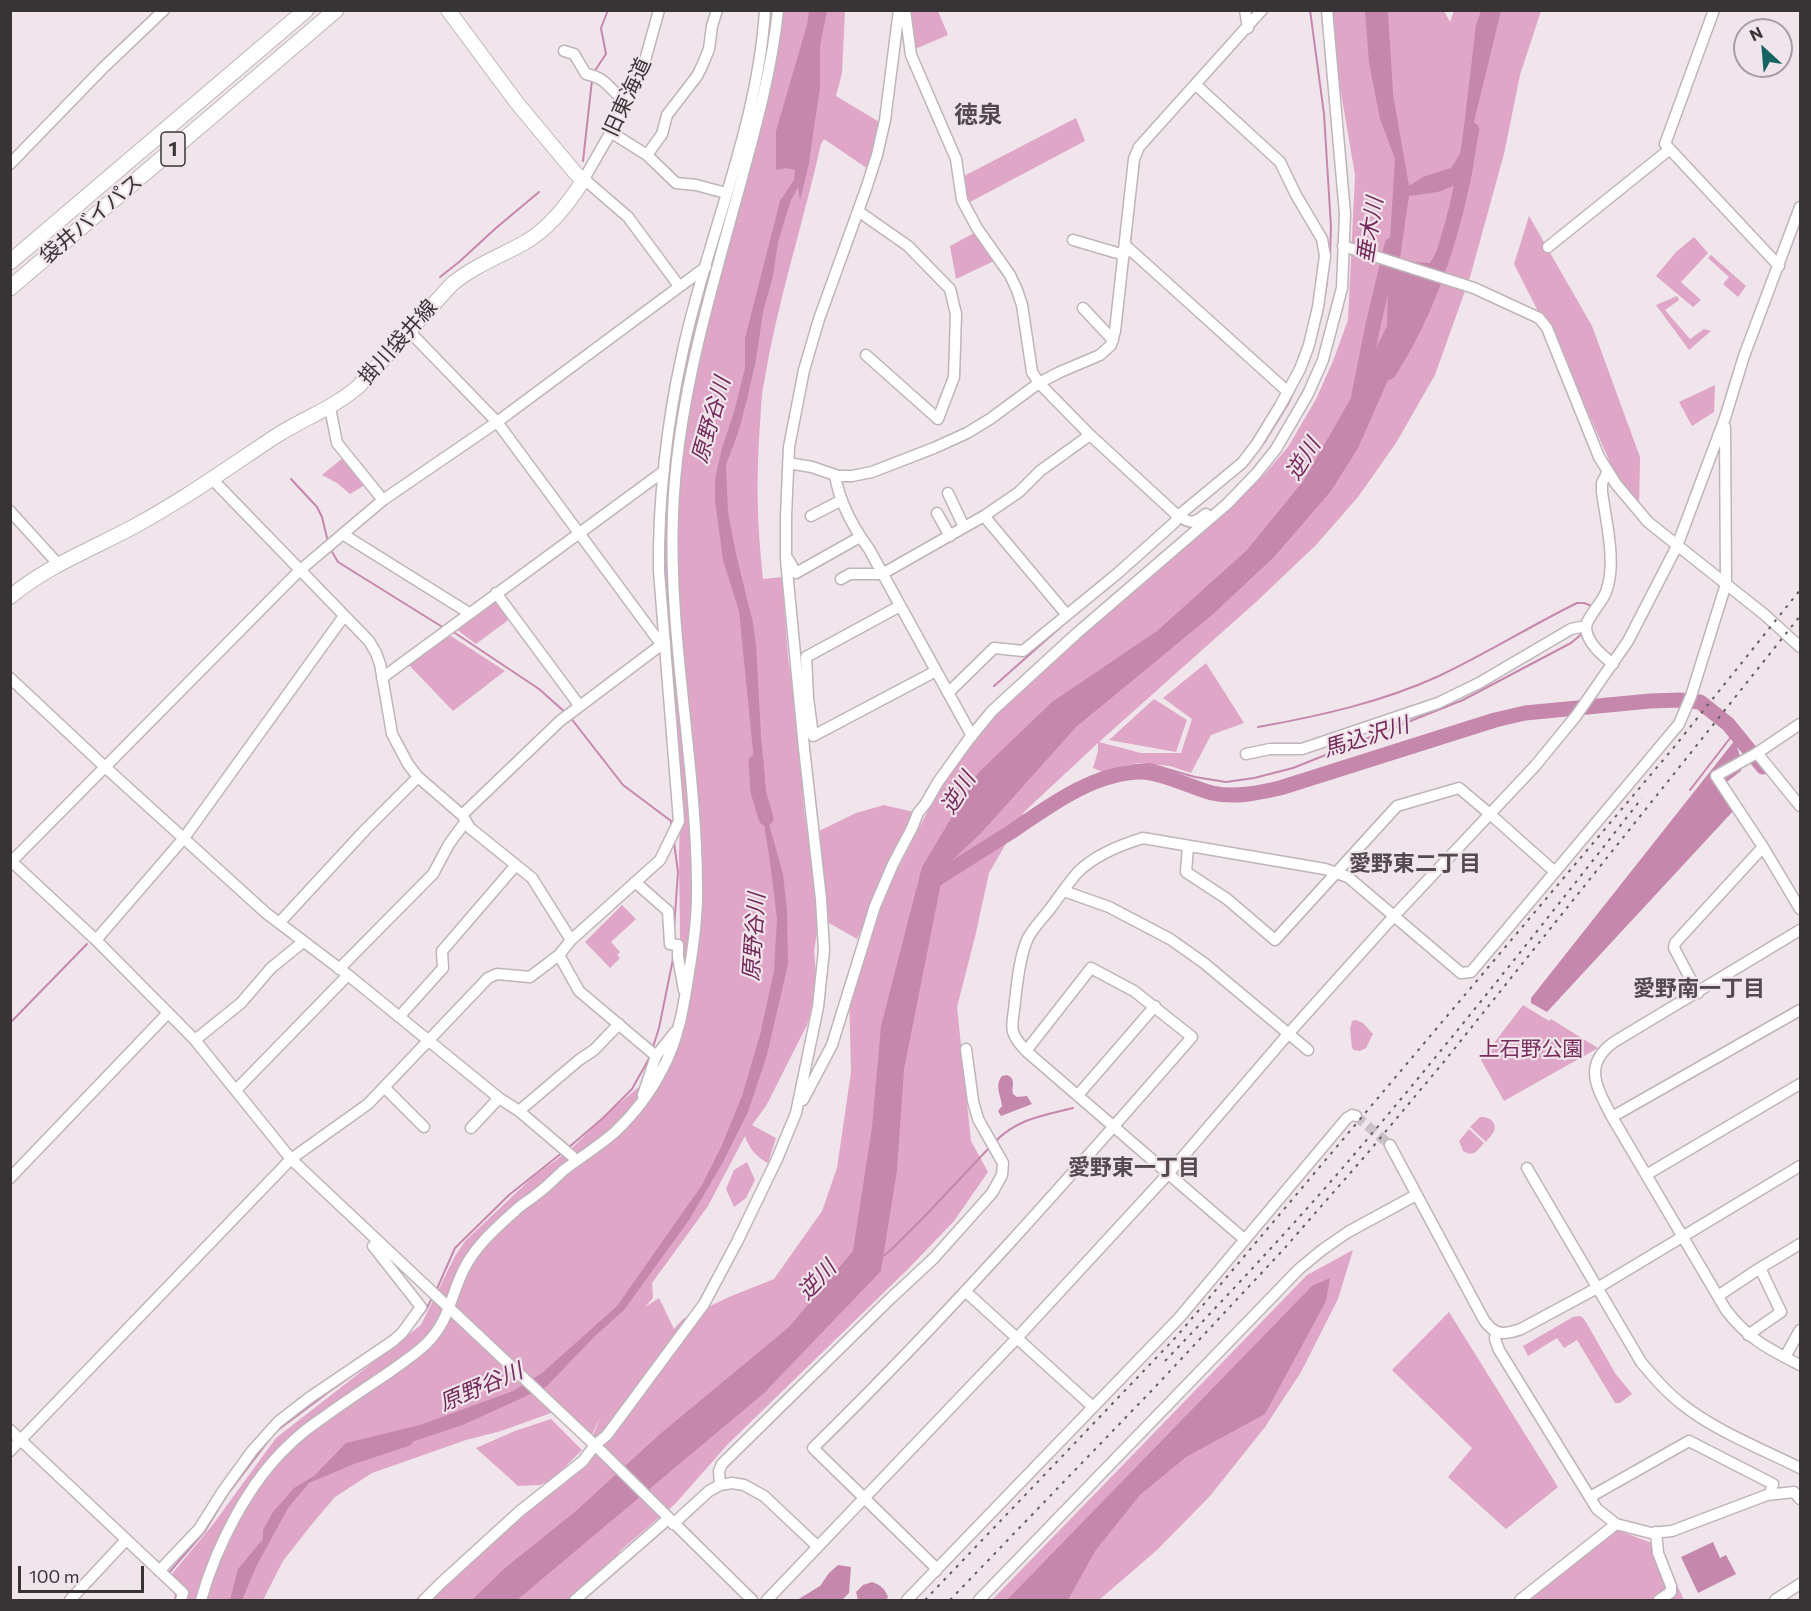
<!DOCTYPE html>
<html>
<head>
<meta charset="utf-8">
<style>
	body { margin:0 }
	#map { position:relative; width:1811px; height:1611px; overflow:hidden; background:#f0e5eb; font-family:Commissioner,sans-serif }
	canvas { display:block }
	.frame { position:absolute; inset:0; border:12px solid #383436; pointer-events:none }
	.north { position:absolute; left:1733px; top:18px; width:60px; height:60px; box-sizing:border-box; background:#f0e5eb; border:2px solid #a69ea3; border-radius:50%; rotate:334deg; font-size:16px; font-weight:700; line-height:24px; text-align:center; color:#383436 }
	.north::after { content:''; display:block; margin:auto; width:21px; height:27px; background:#156463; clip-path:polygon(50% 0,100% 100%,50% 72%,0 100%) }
	.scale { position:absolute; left:18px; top:1566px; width:126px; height:27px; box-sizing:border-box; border:3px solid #383436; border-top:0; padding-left:8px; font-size:18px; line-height:21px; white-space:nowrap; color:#383436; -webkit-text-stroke:4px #f0e5eb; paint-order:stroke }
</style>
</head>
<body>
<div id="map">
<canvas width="1811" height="1611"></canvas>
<div class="frame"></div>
<div class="north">N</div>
<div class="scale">100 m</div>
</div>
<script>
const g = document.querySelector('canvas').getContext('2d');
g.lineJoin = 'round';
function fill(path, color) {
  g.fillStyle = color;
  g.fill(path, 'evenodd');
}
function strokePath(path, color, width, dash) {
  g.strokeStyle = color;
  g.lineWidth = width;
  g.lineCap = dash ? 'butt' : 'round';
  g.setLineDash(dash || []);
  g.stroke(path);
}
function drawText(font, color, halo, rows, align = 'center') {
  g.font = font + ' Commissioner,"Noto Sans JP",sans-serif';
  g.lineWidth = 4.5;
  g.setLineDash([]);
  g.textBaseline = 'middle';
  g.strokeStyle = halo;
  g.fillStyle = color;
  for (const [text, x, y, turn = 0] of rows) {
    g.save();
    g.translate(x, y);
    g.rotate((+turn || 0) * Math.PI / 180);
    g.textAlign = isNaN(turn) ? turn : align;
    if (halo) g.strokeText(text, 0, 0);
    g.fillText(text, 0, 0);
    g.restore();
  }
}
fill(new Path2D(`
	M 765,11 L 845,11 L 842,73 L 836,96 L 881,123 L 868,169 L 824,139 L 821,144 C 803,224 777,303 764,383 C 761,397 761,411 760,424 C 756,477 757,526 763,579 L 782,577 L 788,657 L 797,718 L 804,810 L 812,865 L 818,928 L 814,950 L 816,975 L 814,1002 L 807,1025 L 766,1106 L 752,1125 L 776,1138 L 768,1163 C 756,1157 749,1148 745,1136 L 708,1206 L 652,1283 L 653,1298 L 645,1307 L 659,1298 L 674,1329 L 683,1319 L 729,1297 L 774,1279 L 822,1211 L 837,1168 L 851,1072 L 849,994 L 889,886 L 935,797 L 971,742 L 988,719 L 1020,689 L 1262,477 L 1288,447 L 1316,399 L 1333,361 L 1348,320 L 1355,175 L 1327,11 L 1444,11 L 1450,22 L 1454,11 L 1541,11 L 1520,75 L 1504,154 L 1470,277 L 1435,375 L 1396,443 L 1358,497 L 1316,545 L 1256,602 L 1099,742 L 1141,753 L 1181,753 L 1192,719 L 1163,698 L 1206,663 L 1244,723 L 1211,735 L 1191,773 L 1170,766 L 1138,763 L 1103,772 L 1093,768 L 1098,751 L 1098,743 L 1024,812 L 989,873 L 975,937 L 957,1007 L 971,1141 L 988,1172 L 954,1221 L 909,1268 L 728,1444 L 675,1504 L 621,1550 L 585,1600 L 415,1600 L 491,1533 L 583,1461 L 601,1415 L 591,1437 L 551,1413 L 501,1431 L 466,1440 L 372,1473 L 335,1497 L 312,1524 L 283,1561 L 263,1600 L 183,1600 L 185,1591 L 172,1574 L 214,1523 L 276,1438 L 421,1325 L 455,1256 L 466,1240 L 534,1176 L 570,1150 L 609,1112 L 666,1064 L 681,1017 L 679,855 L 680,812 L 662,610 L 666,483 L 684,355 L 728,204 Z
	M 910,11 L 938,11 L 948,35 L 915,49 Z
	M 1076,118 L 1085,141 L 970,202 L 965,194 L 962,177 Z
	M 1529,216 L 1592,326 L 1640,457 L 1639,512 L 1612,467 L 1579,392 L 1514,264 Z
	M 976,232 L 996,260 L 956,279 L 950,246 Z
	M 1694,237 L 1708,253 L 1681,282 L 1701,300 L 1693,307 L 1656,276 L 1676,252 Z
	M 1711,255 L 1746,286 L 1738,297 L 1723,284 L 1729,277 L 1708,258 Z
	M 1677,296 L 1679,300 L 1665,310 L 1690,339 L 1704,329 L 1711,331 L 1689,350 L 1656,305 Z
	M 1715,385 L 1714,412 L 1692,426 L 1679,402 Z
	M 344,457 L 365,485 L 350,494 L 337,483 L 322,475 Z
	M 495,600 L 511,618 L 476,644 L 456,629 Z
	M 451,636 L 505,671 L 453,711 L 405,661 Z
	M 1154,699 L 1187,720 L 1176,752 L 1109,740 Z
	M 884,805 L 918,813 L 857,939 L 829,923 L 819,831 L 856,813 Z
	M 622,905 L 636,919 L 611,942 L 620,952 L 617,955 L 620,958 L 610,968 L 585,942 Z
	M 1523,1005 L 1549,1021 L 1551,1019 L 1598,1048 L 1504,1101 L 1481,1060 Z
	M 1356,1020 L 1363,1023 L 1373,1034 L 1366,1048 L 1360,1051 L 1354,1050 L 1352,1048 L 1350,1029 L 1352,1021 Z
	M 1480,1117 C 1489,1116 1499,1123 1493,1133 C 1491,1136 1488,1139 1486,1142 L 1470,1127 Z
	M 1469,1129 L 1484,1143 C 1478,1150 1473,1158 1463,1151 L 1459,1141 Z
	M 747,1162 L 755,1180 L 746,1198 L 734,1207 L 726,1189 L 734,1170 Z
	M 1353,1250 L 1338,1299 L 1301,1372 L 1265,1427 L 1210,1496 L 1157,1550 L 1099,1600 L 992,1600 L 1307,1275 Z
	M 1449,1312 L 1558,1487 L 1506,1529 L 1448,1477 L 1472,1448 L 1392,1370 Z
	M 1579,1316 L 1582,1317 L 1586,1322 L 1615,1373 L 1632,1394 L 1620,1403 L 1615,1403 L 1577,1340 L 1564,1348 L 1557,1338 L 1528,1356 L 1523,1346 L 1573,1317 Z
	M 551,1419 L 582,1450 L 553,1479 L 540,1485 L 518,1486 L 476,1448 L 515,1431 Z
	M 1612,1528 L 1652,1543 L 1661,1551 L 1684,1600 L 1523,1600 Z`), '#dfa6c7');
fill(new Path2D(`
	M 809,11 L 827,11 L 820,46 L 820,88 L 814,127 L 809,163 L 800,201 L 798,187 L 791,200 L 778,242 L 773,276 L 763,312 L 756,360 L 747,399 L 739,430 L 726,465 L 728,512 L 736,554 L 753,623 L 756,645 L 761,736 L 769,824 L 783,874 L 787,912 L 788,964 L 767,1055 L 748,1112 L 722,1164 L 689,1220 L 624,1310 L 594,1337 L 546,1387 L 465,1424 L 385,1451 L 309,1483 L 288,1508 L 256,1567 L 242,1600 L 230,1600 L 238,1569 L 263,1539 L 263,1530 L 273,1512 L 294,1488 L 314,1476 L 346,1443 L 420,1425 L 513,1391 L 542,1373 L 617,1306 L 702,1185 L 722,1145 L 742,1096 L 760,1035 L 774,971 L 777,919 L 770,862 L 754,761 L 739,611 L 723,560 L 715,500 L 715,479 L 722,448 L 734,412 L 745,368 L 745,338 L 780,201 L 794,180 L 795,170 L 786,168 L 776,170 L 776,131 L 807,25 Z
	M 1365,11 L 1388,11 L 1393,94 L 1409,186 L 1423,177 L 1451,168 L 1461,152 L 1476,25 L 1481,11 L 1501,11 L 1440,262 L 1358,448 L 1331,491 L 1274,557 L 1212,615 L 1076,727 L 982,832 L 944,868 L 904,1069 L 897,1170 L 881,1271 L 764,1393 L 517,1600 L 472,1600 L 505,1568 L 576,1511 L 660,1434 L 789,1327 L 853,1251 L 872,1127 L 881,1026 L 922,867 L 978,773 L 1052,702 L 1157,631 L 1247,550 L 1304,480 L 1355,391 L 1387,326 L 1389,255 L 1395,159 L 1380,119 L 1369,63 ZM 1456,185 L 1439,247 L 1430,263 L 1412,262 L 1400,258 L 1409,196 L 1438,192 Z
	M 1735,740 L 1742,763 L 1741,771 L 1728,781 L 1720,792 L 1735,809 L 1547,1012 L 1531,1003 L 1531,998 Z
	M 1007,1075 C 1017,1079 1011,1086 1013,1094 L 1017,1097 L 1027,1096 L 1032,1104 L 1001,1116 L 998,1111 L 1002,1106 C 1001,1095 994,1086 1002,1076 Z
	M 1330,1278 L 1326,1301 L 1265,1414 L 1186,1457 L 1140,1495 L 1095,1551 L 1068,1600 L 1007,1600 L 1312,1286 Z
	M 1713,1542 L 1720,1558 L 1726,1555 L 1736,1574 L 1698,1593 L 1681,1557 Z
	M 838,1565 L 851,1567 L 849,1593 L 842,1600 L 797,1600 L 820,1586 L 829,1573 Z
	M 872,1582 C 881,1585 885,1589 888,1597 L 886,1600 L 858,1600 L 856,1592 L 863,1585 Z`), '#c687ad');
strokePath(new Path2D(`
	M 1310,10 L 1324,114 L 1331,227 L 1330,255
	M 594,72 L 606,54 L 601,28 L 608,10
	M 583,161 L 592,80
	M 440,277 L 459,262 L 496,228 L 539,192
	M 1325,294 L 1327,282
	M 1264,443 L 1288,404 L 1293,393
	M 291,479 L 317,507 L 322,517 L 328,542
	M 331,550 L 338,562 L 444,628
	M 452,631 L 539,689 L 566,713
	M 994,686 L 1063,625
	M 570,717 L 623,785 L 671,821 L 671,825
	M 1258,727 C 1320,716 1382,702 1439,676 C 1486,654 1530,626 1577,603 L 1584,603 L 1592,606
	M 1690,790 L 1734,733 L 1728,724
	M 1077,792 L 1110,773 L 1135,765 L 1150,764 L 1195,777 L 1226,782 L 1254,778 L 1293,768 L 1463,700 L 1571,643 L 1583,633
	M 674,842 L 678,872 L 674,929
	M 10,1023 L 87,944
	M 652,1050 L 659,1028 L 673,959
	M 995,1142 C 1016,1119 1045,1115 1073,1108
	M 568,1148 L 603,1118 L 632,1089 L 651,1055
	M 882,1257 L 892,1249 L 924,1217 L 989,1148
	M 436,1291 L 455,1248 L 509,1195 L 563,1152
	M 415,1324 L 426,1310 L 433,1296
	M 278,1430 L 330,1391 L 397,1344
	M 167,1575 L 205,1531 L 227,1495 L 272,1436
	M 168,1586 L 176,1594 L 175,1600`), '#c687ad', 2);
strokePath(new Path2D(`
	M 1389,372 C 1426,314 1449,247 1463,180 C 1467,163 1468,146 1472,130
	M 1359,395 L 1373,325 L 1392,245
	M 756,762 L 758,791 L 766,818
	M 926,886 C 954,868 982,850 1011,832 C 1049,806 1094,772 1142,772 C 1161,772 1193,788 1212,793 C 1235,798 1258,793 1280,788 L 1495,720 L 1525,713 L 1650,701 L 1680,700 L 1700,702 L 1728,724 L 1763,767
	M 358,1455 L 406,1439`), '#c687ad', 15);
strokePath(new Path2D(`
	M 1356,1116 L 1390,1145`), '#cbc2c7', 10, [10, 5]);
const minor = new Path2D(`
	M 659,10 L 644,64 L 620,116 L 584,179 L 628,217 L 679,286
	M 905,10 L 911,55 L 956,159 L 962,200 L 977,228 L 1010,275 L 1017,290 L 1022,305 L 1032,372 L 1039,383 L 1090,435 L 1178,516 C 1192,524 1193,524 1206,514
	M 1245,10 L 1248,28
	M 1714,10 L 1665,144 L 1779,266
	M 564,51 L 574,54 L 586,74 C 609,78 610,93 627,101
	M 612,133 L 647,155 L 676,183 L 696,185 L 726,193
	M 647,155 L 662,134 L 667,115 L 697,76 L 702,66 L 709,49 L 712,26 L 717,10
	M 10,164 L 104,67 L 164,10
	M 858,211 L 908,246 L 950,289 L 956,314 L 954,377 L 938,419 L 866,355
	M 1073,240 L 1124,255
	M 1125,245 L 1288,392
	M 1343,246 L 1474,288 L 1539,318 L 1547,328 L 1599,457 L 1616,484 L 1648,522 L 1765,615 L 1800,647
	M 1548,247 L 1670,149
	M 1083,308 L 1113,340
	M 408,330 L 497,422 L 661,644
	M 330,408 L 337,443 L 383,500
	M 788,463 L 812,467 L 838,476 L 852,476 L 872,472 L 934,448 L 967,433 L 990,419 L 1039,383 L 1060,372 L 1100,355 L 1111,345 L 1115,331 L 1134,159 L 1139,147 L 1262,10
	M 1608,471 L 1602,483 L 1602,492 C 1606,522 1617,563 1606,592 C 1602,603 1586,618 1586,628 C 1587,643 1602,655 1613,664
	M 835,475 C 839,501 853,527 869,549 L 972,736
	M 212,479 L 369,641 L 376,653 L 380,664 L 392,734 L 408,764 L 418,777 L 462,815 L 470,828 L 532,878 L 571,940
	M 948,493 L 964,527
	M 10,511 L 59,565
	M 937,513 L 950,536
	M 811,516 L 842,500
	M 984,516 L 1067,615
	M 344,535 L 469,613
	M 788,559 L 796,573 L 860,537
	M 841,579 L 850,574 L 882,574 L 984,516 L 1019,492 L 1040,471 L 1090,435
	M 496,593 L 579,705
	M 900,606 L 806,657 L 808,698 L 813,736 L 936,671
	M 10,678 L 105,767 L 266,913 L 348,975 L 499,1098 L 519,1111 L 572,1156
	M 382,678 L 664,471
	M 948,693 L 994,648 L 1023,651 L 1118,573 L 1175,522 L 1178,516 L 1242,463 L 1256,445 L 1280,406 L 1300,369 L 1309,345 L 1318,307 L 1325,256 L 1322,239 L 1296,195 L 1280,162 L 1196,85
	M 1757,753 L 1800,806
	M 1246,754 L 1270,749 L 1302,749 L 1438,703 L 1479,683 L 1571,629 L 1586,626
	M 462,815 L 560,721 L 665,642
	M 1188,846 L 1186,872 L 1227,899 L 1275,940 L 1397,806 L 1459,788 L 1490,814 L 1555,872
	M 1763,847 L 1716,776 L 1757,753 L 1800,724
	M 10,860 L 96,940 L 195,1040 L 291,1159 L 598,1448 L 752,1600
	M 10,863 L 299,571 L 383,500 L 497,422 L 706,267
	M 635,882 L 668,911 L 670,944 L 678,945 L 678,957 L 684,990
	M 1064,891 L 1109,907 L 1170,939 L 1204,963 L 1308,1050
	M 279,923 L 366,829 L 418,777
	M 1800,930 L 1614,1042 C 1582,1065 1597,1088 1612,1117 L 1726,1310 C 1748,1339 1769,1349 1800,1365
	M 96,940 L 184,838 L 344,616
	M 559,955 L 579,991 L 656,1056
	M 339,969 L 433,874 L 449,844 L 466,821
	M 1698,993 L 1674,948 L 1675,943 L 1763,847 L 1800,909
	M 399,1017 L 443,968 L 442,951 L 516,865
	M 195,1040 L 241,1003 L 271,968 L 303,942
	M 384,1087 L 424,1127
	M 236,1090 L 348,975
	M 643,1095 L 656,1056 L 675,1032
	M 1078,1095 L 1155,1006
	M 803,1100 L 832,1045 L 875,906 L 893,864 L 912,828 L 918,813 L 926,803 L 938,782 L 969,739 L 992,711 L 1076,634 L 1227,504 L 1256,474 L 1276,449 L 1308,394 L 1323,360 L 1342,288 L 1345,214 L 1327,10
	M 519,1111 L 579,1060 L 594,1050 L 619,1024
	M 1612,1117 L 1800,1010
	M 471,1128 L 499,1098
	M 1390,1145 L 1484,1320 C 1495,1336 1504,1335 1521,1329 L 1599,1287 L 1800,1166
	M 1527,1168 L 1641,1362 C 1654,1378 1666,1392 1683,1405 C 1716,1431 1762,1449 1800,1468
	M 1646,1175 L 1800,1084
	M 10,1178 L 168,1013
	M 1244,1239 L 1026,1051 C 1006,1029 1013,1027 1015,1001 C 1017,983 1020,954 1028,938 C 1033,928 1043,918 1050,909 C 1059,897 1068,883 1078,872 C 1095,855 1120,845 1143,838 L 1325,869 L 1348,877 L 1461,973 L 1471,972 L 1679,724 L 1691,696 L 1726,584 L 1725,427
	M 965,1291 L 1093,1407
	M 1718,1296 L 1760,1268 L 1800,1244
	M 1496,1332 L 1495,1339 L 1499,1350 L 1597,1509 L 1616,1524 L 1651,1533 L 1672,1531 L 1767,1495 L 1794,1492 L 1800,1499
	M 1748,1335 L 1781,1312 L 1760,1268
	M 1785,1357 L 1800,1330
	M 10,1430 L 183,1593 L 181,1600
	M 10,1451 L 291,1159 L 368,1104 L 488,978 L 497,974 L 530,977 L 559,955 L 571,940 L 660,860 L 679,821 L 659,571 C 658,501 667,423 682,355 C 706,241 758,127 765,10
	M 720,1485 L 719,1471 L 722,1464 L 891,1298 L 934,1258 L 992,1193 L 1002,1175 L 1003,1163 L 978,1119 L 973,1101 L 966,1049
	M 1590,1497 L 1689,1441 L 1773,1484 L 1770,1494
	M 673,1524 L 709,1491 L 720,1485 L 732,1483 L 744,1485 L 764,1496 L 817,1546
	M 1656,1532 L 1658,1553 L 1671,1586 L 1671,1592 L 1659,1600
	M 159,1571 L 199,1529 L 223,1491 L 252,1451 L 278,1422 L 309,1398 L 393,1341 L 402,1333 L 421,1307 L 373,1246
	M 936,1571 L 934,1566 L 813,1448 C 946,1318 1070,1177 1192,1037 L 1134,991 L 1091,968 L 1026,1051
	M 70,1600 L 126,1540
	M 201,1600 C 216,1547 248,1483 289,1445 C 299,1435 312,1425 324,1417 C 346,1401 369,1386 391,1371 C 403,1362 416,1354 427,1343 C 449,1321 450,1298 463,1271 C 474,1247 496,1228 516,1210 C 522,1204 530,1200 537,1194 C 547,1187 555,1178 564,1170 C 581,1157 599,1146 615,1132 C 635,1113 651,1092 663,1068 C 679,1038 684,1005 689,972 C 694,943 698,913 697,883 C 696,759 668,637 673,513 C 677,399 712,288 742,178 C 757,123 772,68 778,10
	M 424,1600 L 441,1583 L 520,1511 L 583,1461 L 595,1445 L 607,1435 L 704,1304 L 737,1242 L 777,1159 L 796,1113 L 818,1007 L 824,950 L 821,899 L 804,748 L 786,560 L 786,517 L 789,447 L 804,370 L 819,319 L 866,189 L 877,155 L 885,120 L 899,10
	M 575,1600 L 668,1519
	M 767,1600 L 1017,1338 L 1168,1174 L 1289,1033 L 1394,916 L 1535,766 L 1576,716 L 1628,641 L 1677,546 L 1725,418 L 1744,356 L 1800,207
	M 907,1600 L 1179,1318 L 1347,1118 L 1352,1115 L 1356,1116
	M 979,1600 L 1299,1269 L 1322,1250 L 1348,1232 L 1416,1195
	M 1520,1600 L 1616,1524
	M 1775,1600 L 1800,1584`);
const major = new Path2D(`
	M 10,597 C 47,566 92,549 133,527 C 183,500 229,467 276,436 C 304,418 332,409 358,387 L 452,284 C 474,266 500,256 524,243 C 549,229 569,203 584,179 L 577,175 L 517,103 L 448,10`);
const highway = new Path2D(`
	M 10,262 L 306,10
	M 10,288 L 336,10`);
strokePath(minor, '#beb4b9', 13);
strokePath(major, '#beb4b9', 16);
strokePath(highway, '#beb4b9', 17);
strokePath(minor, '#fff', 10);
strokePath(major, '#fff', 14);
strokePath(highway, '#fff', 15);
strokePath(new Path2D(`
	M 1165,1361 C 1229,1294 1292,1227 1352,1157 C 1452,1040 1547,919 1642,798
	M 925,1600 L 1177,1336 L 1675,746 L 1800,590
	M 950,1600 L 1156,1386 L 1283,1250 L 1366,1155 L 1447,1058 L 1800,616`), '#635e61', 2, [3, 6]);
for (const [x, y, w] of [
	[173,149,24]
]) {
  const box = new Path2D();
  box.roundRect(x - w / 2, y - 17, w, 34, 4.5);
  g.fillStyle = '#f0e5eb';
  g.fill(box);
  strokePath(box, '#383436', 1.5);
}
drawText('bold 20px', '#383436', null, [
	["1",173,149]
]);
drawText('21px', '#383436', '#f0e5eb', [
	["旧東海道",627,97,-65],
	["袋井バイパス",91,219,-40],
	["掛川袋井線",398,342,-48]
]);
drawText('21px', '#772c5e', '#f0e5eb', [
	["上石野公園",1531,1049]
]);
drawText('italic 22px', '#73295a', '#f0e5eb', [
	["垂木川",1370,230,-81],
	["原野谷川",711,420,-74],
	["逆川",1303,459,-58],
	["馬込沢川",1366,737,-17],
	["逆川",958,793,-58],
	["原野谷川",754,937,-86],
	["逆川",817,1280,-47],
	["原野谷川",481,1387,-23]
]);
drawText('bold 22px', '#534a4f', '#f0e5eb', [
	["愛野東二丁目",1415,864],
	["愛野南一丁目",1699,989],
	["愛野東一丁目",1134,1168]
]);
drawText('bold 24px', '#534a4f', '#f0e5eb', [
	["徳泉",978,115]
]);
</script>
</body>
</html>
